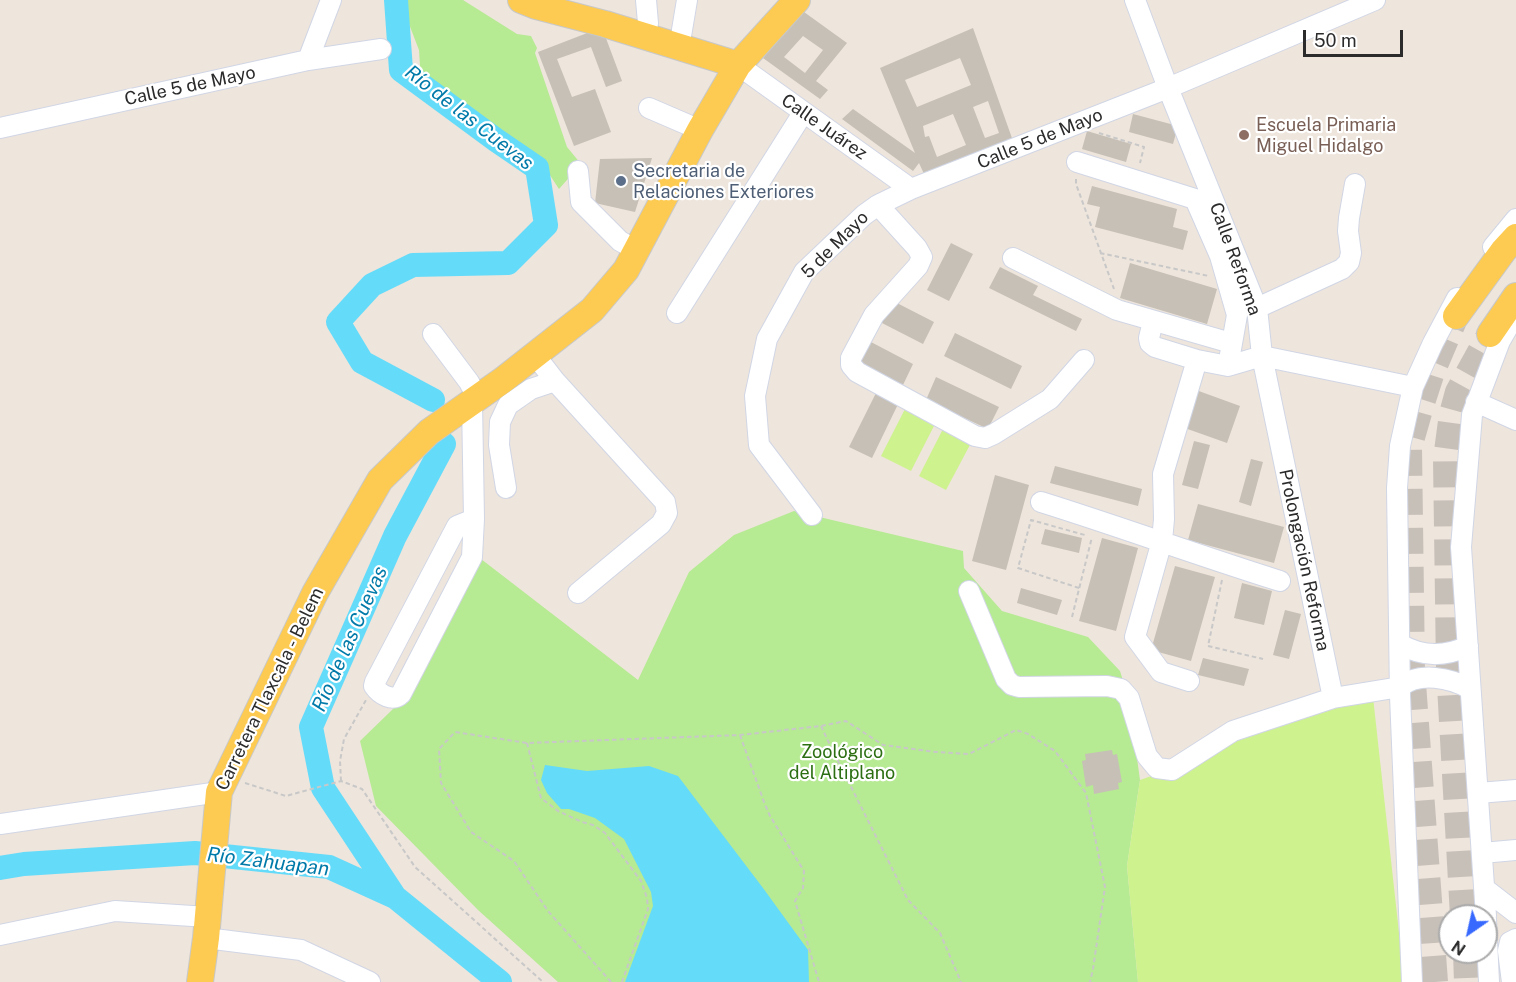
<!DOCTYPE html>
<html>
<head>
<meta charset="utf-8">
<style>
	body { margin:0 }
	#map { position:relative; width:1516px; height:982px; overflow:hidden; background:#eee5dc; font-family:"Public Sans",sans-serif }
	canvas { display:block }
	.north { position:absolute; left:1438px; top:904px; width:60px; height:60px; box-sizing:border-box; background:#fff; border:2px solid #aaa; border-radius:50%; rotate:214deg; font-size:16px; font-weight:700; line-height:24px; text-align:center; color:#2b2b2b }
	.north::after { content:''; display:block; margin:auto; width:21px; height:27px; background:#3869ff; clip-path:polygon(50% 0,100% 100%,50% 72%,0 100%) }
	.scale { position:absolute; left:1303px; top:30px; width:100px; height:27px; box-sizing:border-box; border:3px solid #2b2b2b; border-top:0; padding-left:8px; font-size:18px; line-height:21px; white-space:nowrap; color:#2b2b2b; -webkit-text-stroke:4px #fff; paint-order:stroke }
</style>
</head>
<body>
<div id="map">
<canvas width="1516" height="982"></canvas>
<div class="north">N</div>
<div class="scale">50 m</div>
</div>
<script>
const g = document.querySelector('canvas').getContext('2d');
g.lineJoin = 'round';
function fill(path, color) {
  g.fillStyle = color;
  g.fill(path, 'evenodd');
}
function strokePath(path, color, width, dash) {
  g.strokeStyle = color;
  g.lineWidth = width;
  g.lineCap = dash ? 'butt' : 'round';
  g.setLineDash(dash || []);
  g.stroke(path);
}
function drawText(font, color, halo, rows, align = 'center') {
  g.font = font + ' "Public Sans",sans-serif';
  g.lineWidth = 4.5;
  g.setLineDash([]);
  g.textBaseline = 'middle';
  g.strokeStyle = halo;
  g.fillStyle = color;
  for (const [text, x, y, turn = 0] of rows) {
    g.save();
    g.translate(x, y);
    g.rotate((+turn || 0) * Math.PI / 180);
    g.textAlign = isNaN(turn) ? turn : align;
    if (halo) g.strokeText(text, 0, 0);
    g.fillText(text, 0, 0);
    g.restore();
  }
}
fill(new Path2D(`
	M 406,0 L 463,0 L 517,34 L 531,36 L 537,48 L 535,53 L 567,147 L 581,164 L 559,189 L 542,163 L 472,119 L 468,111 L 421,81 L 419,50 L 409,24 Z
	M 794,511 L 963,551 L 964,568 L 1002,611 L 1088,637 L 1120,671 L 1129,700 L 1140,780 L 1127,866 L 1138,982 L 558,982 L 478,910 L 376,806 L 360,741 L 393,709 L 481,559 L 638,680 L 689,572 L 734,535 Z`), '#b6ea93');
fill(new Path2D(`
	M 905,409 L 935,424 L 911,471 L 881,456 Z
	M 943,429 L 971,443 L 946,490 L 919,476 Z
	M 1373,697 L 1404,978 L 1403,982 L 1138,982 L 1127,866 L 1140,780 L 1186,764 L 1269,720 Z`), '#cef28e');
fill(new Path2D(`
	M 545,765 L 587,771 L 649,766 L 678,776 L 763,888 L 808,950 L 809,982 L 625,982 L 653,906 L 651,892 L 624,839 L 595,818 L 569,809 L 561,809 L 547,793 L 541,780 Z`), '#65dbfa');
strokePath(new Path2D(`
	M 396,0 L 401,70 L 496,140 L 537,168 L 546,225 L 508,263 L 413,265 L 372,285 L 338,322 L 362,362 L 433,400
	M 0,868 L 24,864 L 195,853 L 329,867 L 395,897 L 500,982
	M 395,897 L 323,788 L 311,727 L 395,536 L 444,444`), '#65dbfa', 24);
fill(new Path2D(`
	M 804,12 L 847,43 L 816,81 L 828,90 L 820,99 L 763,58 ZM 803,36 L 823,50 L 805,73 L 784,57 Z
	M 973,28 L 1013,141 L 925,176 L 919,163 L 913,171 L 842,119 L 853,109 L 915,153 L 880,68 ZM 960,58 L 971,85 L 917,107 L 905,80 ZM 988,101 L 999,133 L 985,138 L 973,107 ZM 953,114 L 966,145 L 937,157 L 929,136 L 925,137 L 923,126 Z
	M 595,30 L 604,33 L 622,81 L 606,87 L 591,47 L 557,59 L 572,97 L 595,89 L 611,132 L 574,146 L 538,52 Z
	M 1133,114 L 1178,126 L 1173,144 L 1129,132 Z
	M 1087,131 L 1131,144 L 1126,162 L 1082,149 Z
	M 652,158 L 635,212 L 595,203 L 600,159 Z
	M 1092,186 L 1177,209 L 1173,227 L 1188,231 L 1183,250 L 1095,227 L 1100,207 L 1087,204 Z
	M 951,243 L 973,254 L 949,301 L 927,290 Z
	M 1130,263 L 1217,289 L 1207,324 L 1120,298 Z
	M 1000,267 L 1038,286 L 1033,295 L 1082,319 L 1076,331 L 989,288 Z
	M 891,300 L 934,322 L 923,344 L 880,322 Z
	M 955,333 L 1022,366 L 1011,389 L 944,356 Z
	M 869,341 L 913,364 L 903,385 L 858,362 Z
	M 936,377 L 999,407 L 988,429 L 926,400 Z
	M 879,387 L 901,398 L 872,458 L 849,447 Z
	M 1196,390 L 1240,406 L 1227,443 L 1182,427 Z
	M 1194,441 L 1210,445 L 1198,489 L 1182,485 Z
	M 1251,459 L 1263,462 L 1251,506 L 1239,502 Z
	M 1055,466 L 1142,489 L 1138,506 L 1050,483 Z
	M 995,475 L 1029,485 L 1006,570 L 972,561 Z
	M 1198,504 L 1284,527 L 1274,563 L 1188,540 Z
	M 1045,529 L 1082,538 L 1079,553 L 1041,544 Z
	M 1102,538 L 1138,548 L 1116,631 L 1079,621 Z
	M 1175,566 L 1215,577 L 1191,661 L 1151,650 Z
	M 1242,583 L 1272,591 L 1264,625 L 1234,618 Z
	M 1021,588 L 1062,600 L 1057,615 L 1017,603 Z
	M 1285,610 L 1301,614 L 1289,659 L 1273,655 Z
	M 1203,658 L 1249,669 L 1244,686 L 1198,675 Z
	M 1112,750 L 1113,755 L 1117,754 L 1122,782 L 1118,783 L 1119,789 L 1094,794 L 1093,785 L 1086,787 L 1082,761 L 1086,760 L 1085,754 Z`), '#c6c0b7');
strokePath(new Path2D(`
	M 1463,916 L 1449,668 L 1446,459 L 1452,414 L 1458,392 L 1490,334
	M 1466,952 L 1467,982
	M 1435,982 L 1412,670 L 1409,448 L 1421,406 L 1432,372 L 1456,316`), '#c7c0b9', 26, [26, 13]);
const minor = new Path2D(`
	M 646,0 L 648,23 L 646,37
	M 1135,0 L 1168,88 L 1257,308 L 1262,356 L 1333,698
	M 679,48 L 687,0
	M 308,60 L 331,0
	M 738,65 L 911,189
	M 649,108 L 700,130
	M 0,128 L 308,60 L 381,49
	M 1077,162 L 1195,199 L 1220,256 L 1237,315 L 1228,366
	M 578,171 L 581,202 L 620,241 L 636,250
	M 878,205 L 917,248 L 922,257 L 918,266 L 874,315 L 851,358 L 851,365 L 857,372 L 975,436 L 985,438 L 994,434 L 1050,399 L 1084,360
	M 1493,247 L 1516,219
	M 1013,258 L 1117,310 L 1231,343
	M 1257,308 L 1342,269 L 1349,262 L 1351,253 L 1348,231 L 1349,218 L 1355,184
	M 677,313 L 803,113
	M 1153,321 L 1149,338 L 1150,343 L 1155,347 L 1197,360 L 1228,366 L 1262,356 L 1413,387
	M 433,334 L 469,382 L 477,397
	M 535,355 L 555,381 L 665,502 L 667,513 L 661,524 L 578,593
	M 472,401 L 474,519 L 472,557 L 401,694 C 393,702 380,695 374,686 L 375,682 L 457,526 L 474,519
	M 1476,402 L 1516,420
	M 506,488 L 499,445 L 500,422 L 508,405 L 531,389 L 555,381
	M 1041,502 C 1121,527 1200,556 1280,581
	M 812,515 L 759,445 L 755,396 L 767,339 L 804,272 L 864,215 L 878,205 L 911,189 L 1168,88 L 1375,0
	M 969,591 L 1006,679 L 1012,685 L 1019,687 L 1107,686 L 1121,689 L 1129,698 L 1147,756 L 1157,768 L 1172,770 L 1233,731 L 1333,698 L 1400,687 C 1419,671 1451,678 1470,689
	M 1400,644 C 1422,657 1445,657 1468,646
	M 1189,681 L 1161,672 L 1135,637 L 1162,541 L 1164,519 L 1163,474 L 1197,360
	M 1478,793 L 1516,790
	M 0,824 L 219,792
	M 1482,853 L 1516,850
	M 1485,889 L 1516,913
	M 1486,916 L 1461,547 L 1472,415 L 1500,341 L 1512,320
	M 1486,919 L 1489,982
	M 0,935 L 115,911 L 208,917
	M 206,938 L 301,950 L 370,982
	M 1412,982 L 1400,696 L 1397,488 L 1400,446 L 1413,387 L 1433,343 L 1457,298
	M 1512,982 L 1508,951 L 1510,942 L 1516,939`);
const major = new Path2D(`
	M 521,0 L 536,6 L 605,24 L 738,65
	M 1456,316 L 1504,250 L 1516,237
	M 1490,334 L 1516,296
	M 200,982 L 206,938 L 219,792 L 315,593 L 380,480 L 429,432 L 503,380 L 592,310 L 626,270 L 700,130 L 738,65 L 797,0`);
strokePath(minor, '#d1d6e5', 22);
strokePath(major, '#c8c8c8', 28);
strokePath(new Path2D(`
	M 1099,133 L 1144,147 L 1140,163
	M 1076,179 L 1076,184 L 1114,289
	M 1100,253 L 1209,276
	M 1222,580 L 1208,646 L 1263,659
	M 1079,588 L 1018,568 L 1031,520 L 1085,535
	M 1072,617 L 1092,537
	M 821,726 L 831,747 L 908,900 L 940,933 L 961,982
	M 740,735 L 764,802 L 770,816 L 804,871 L 803,888 L 795,901 L 819,982
	M 527,743 L 541,798 L 558,811 L 582,822 L 593,825 L 605,833 L 641,881 L 647,898 L 648,909 L 622,982
	M 341,781 L 340,761 L 344,739 L 366,700
	M 245,783 L 286,796 L 341,781 L 362,789 L 415,867 L 543,982
	M 611,982 L 548,911 L 514,861 L 471,832 L 441,783 L 439,749 L 455,732 L 527,743 L 740,735 L 821,726 L 846,721 L 883,745 L 936,752 L 969,754 L 1016,730 L 1028,734 L 1055,751 L 1086,793 L 1105,887 L 1093,969 L 1090,982`), '#c8c8c8', 2, [4.5, 3]);
strokePath(minor, '#fff', 20);
strokePath(major, '#fdcb52', 26);
for (const [x, y, r, color] of [
	[1244,135,6,"#8d6e63"],
	[621,181,6,"#5c6f8a"]
]) {
  const dot = new Path2D();
  dot.arc(x, y, r, 0, 2 * Math.PI);
  g.fillStyle = color;
  g.fill(dot);
  strokePath(dot, '#fff', 2);
}
drawText('18px', '#2b2b2b', '#fff', [
	["Calle 5 de Mayo",190,86,-12],
	["Calle Juárez",824,127,35],
	["Calle 5 de Mayo",1040,139,-22],
	["5 de Mayo",835,245,-45],
	["Calle Reforma",1235,259,70],
	["Prolongación Reforma",1304,560,78],
	["Carretera Tlaxcala - Belem",270,689,-64]
]);
drawText('18px', '#785e54', '#fff', [
	["Escuela Primaria",1256,125],
	["Miguel Hidalgo",1256,146]
], 'left');
drawText('18px', '#4e5e75', '#fff', [
	["Secretaria de",633,171],
	["Relaciones Exteriores",633,192]
], 'left');
drawText('18px', '#2c6f13', '#fff', [
	["Zoológico",842,752],
	["del Altiplano",842,773]
]);
drawText('italic 20px', '#017aa9', '#fff', [
	["Río de las Cuevas",469,118,38],
	["Río de las Cuevas",350,639,-66],
	["Río Zahuapan",268,862,7]
]);
</script>
</body>
</html>
